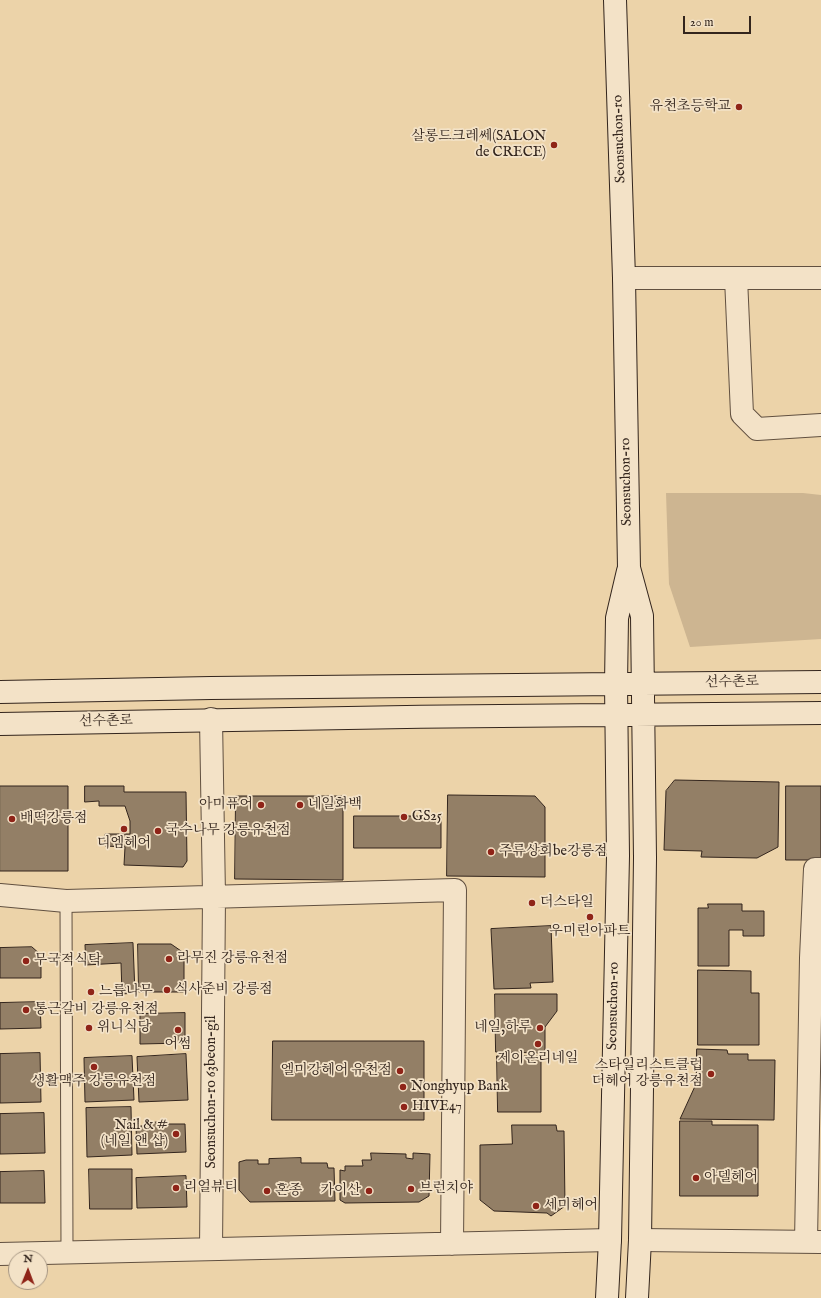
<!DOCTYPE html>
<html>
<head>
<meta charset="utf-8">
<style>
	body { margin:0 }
	#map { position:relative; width:821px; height:1298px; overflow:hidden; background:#ecd3a9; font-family:"IM FELL English",serif }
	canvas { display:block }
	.north { position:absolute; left:8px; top:1250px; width:40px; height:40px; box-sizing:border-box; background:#f3e2c7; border:1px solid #a69683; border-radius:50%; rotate:1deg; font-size:11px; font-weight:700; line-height:16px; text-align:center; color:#33251d }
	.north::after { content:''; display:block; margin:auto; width:14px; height:18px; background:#8f2418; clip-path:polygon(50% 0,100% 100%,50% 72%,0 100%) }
	.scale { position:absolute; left:683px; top:16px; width:68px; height:18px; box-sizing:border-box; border:2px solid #33251d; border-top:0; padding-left:5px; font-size:12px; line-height:14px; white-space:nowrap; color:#33251d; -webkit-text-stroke:3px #f3e2c7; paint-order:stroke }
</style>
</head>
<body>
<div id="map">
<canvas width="821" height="1298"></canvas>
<div class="north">N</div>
<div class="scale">20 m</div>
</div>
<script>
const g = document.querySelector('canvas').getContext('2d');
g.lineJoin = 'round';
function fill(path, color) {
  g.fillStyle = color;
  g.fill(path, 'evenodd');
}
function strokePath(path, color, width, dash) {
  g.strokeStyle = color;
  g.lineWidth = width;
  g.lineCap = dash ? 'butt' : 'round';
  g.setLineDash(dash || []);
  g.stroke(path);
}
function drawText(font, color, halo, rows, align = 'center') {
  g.font = font + ' "IM FELL English","Noto Serif KR",serif';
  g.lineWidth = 3.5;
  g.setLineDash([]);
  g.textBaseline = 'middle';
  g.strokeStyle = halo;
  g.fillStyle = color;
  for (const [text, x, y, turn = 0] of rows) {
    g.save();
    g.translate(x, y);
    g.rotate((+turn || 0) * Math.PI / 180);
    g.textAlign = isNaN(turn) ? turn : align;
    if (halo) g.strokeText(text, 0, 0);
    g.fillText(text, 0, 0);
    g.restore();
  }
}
fill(new Path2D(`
	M 666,493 L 803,493 L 821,495 L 821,639 L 690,647 L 669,584 Z`), '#cdb591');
const building = new Path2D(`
	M 675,780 L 779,782 L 778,847 L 757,858 L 701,857 L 702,851 L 664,850 L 666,791 Z
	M 0,786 L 68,786 L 68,871 L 0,871 Z
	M 85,786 L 124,786 L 124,792 L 186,792 L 187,861 L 183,867 L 124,865 L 125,847 L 105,846 L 105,834 L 130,834 L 130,821 L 125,806 L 99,806 L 99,801 L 85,802 Z
	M 786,786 L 821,786 L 821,860 L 786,860 Z
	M 448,795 L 535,796 L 545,807 L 545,877 L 447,876 Z
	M 236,796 L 343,796 L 343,880 L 235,879 Z
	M 354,816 L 441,816 L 441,848 L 354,848 Z
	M 708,904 L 742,904 L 742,911 L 764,911 L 764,936 L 743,936 L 743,930 L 729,930 L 729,966 L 698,966 L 698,908 L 708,908 Z
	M 551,926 L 553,982 L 530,983 L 531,988 L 494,989 L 491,929 Z
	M 133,943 L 135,993 L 122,994 L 121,963 L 86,965 L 85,945 Z
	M 138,944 L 171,944 L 184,953 L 184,992 L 139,992 Z
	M 32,947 L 41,955 L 41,978 L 0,978 L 0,948 Z
	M 698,970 L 751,971 L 751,993 L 759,993 L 759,1045 L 698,1045 Z
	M 495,994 L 557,994 L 557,1011 L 545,1027 L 545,1053 L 496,1052 Z
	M 40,1002 L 41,1028 L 0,1029 L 0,1003 Z
	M 185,1013 L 185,1043 L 140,1044 L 140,1014 Z
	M 273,1041 L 424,1041 L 424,1120 L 272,1120 Z
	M 697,1049 L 727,1050 L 728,1054 L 748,1054 L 748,1060 L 775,1060 L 774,1120 L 680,1119 L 696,1084 Z
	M 40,1053 L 41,1102 L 0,1103 L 0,1054 Z
	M 186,1054 L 188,1100 L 139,1102 L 137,1057 Z
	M 132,1056 L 134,1100 L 85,1102 L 84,1058 Z
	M 497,1056 L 541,1056 L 541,1112 L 498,1112 Z
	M 131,1107 L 132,1155 L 87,1157 L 86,1108 Z
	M 44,1113 L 45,1153 L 0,1154 L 0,1114 Z
	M 680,1121 L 712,1121 L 712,1125 L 758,1125 L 758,1196 L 680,1196 Z
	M 165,1122 L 165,1124 L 185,1124 L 186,1152 L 137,1154 L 136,1126 L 147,1126 L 147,1123 Z
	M 512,1125 L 556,1125 L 557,1131 L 564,1131 L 565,1206 L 551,1216 L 547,1213 L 494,1211 L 480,1200 L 480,1145 L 512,1144 Z
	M 371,1153 L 406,1154 L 406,1158 L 413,1159 L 413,1153 L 430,1154 L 429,1196 L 419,1202 L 345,1203 L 340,1200 L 340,1170 L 345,1171 L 345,1166 L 363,1166 L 362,1160 L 371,1160 Z
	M 301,1158 L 301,1163 L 327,1163 L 328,1168 L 334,1168 L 335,1201 L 250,1202 L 239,1190 L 239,1162 L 246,1160 L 258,1160 L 258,1164 L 269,1164 L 269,1159 Z
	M 89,1169 L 132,1169 L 132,1209 L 90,1209 Z
	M 44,1171 L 45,1203 L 0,1203 L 0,1172 Z
	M 186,1176 L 187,1207 L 137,1208 L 136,1178 Z`);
fill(building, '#937f66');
strokePath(building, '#33251d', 1);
const lane = new Path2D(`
	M 66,901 L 67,1252`);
const street = new Path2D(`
	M 624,278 L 821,278
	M 736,278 L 742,414 L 757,429 L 821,425
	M 211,719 L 214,896 L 211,1249
	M 0,895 L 66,901 L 455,890 L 452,1244
	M 640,1240 L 820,1242
	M 806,1242 L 811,958 L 815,869 L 821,869
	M 0,1254 L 610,1240`);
const secondary = new Path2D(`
	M 615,0 L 624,278 L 629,568 L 642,616 L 645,858 L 640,1240 L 637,1298
	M 0,692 L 211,688 L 821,682
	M 0,724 C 274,718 547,715 821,713
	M 607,1298 L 610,1240 L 618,856 L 616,684 L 617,618 L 628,571`);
strokePath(lane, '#615040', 13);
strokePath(street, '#615040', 24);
strokePath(secondary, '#33251d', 24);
strokePath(lane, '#f3e2c7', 11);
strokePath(street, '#f3e2c7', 22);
strokePath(secondary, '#f3e2c7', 22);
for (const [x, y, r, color] of [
	[739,107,4,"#8f2418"],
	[554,145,4,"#8f2418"],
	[261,805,4,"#8f2418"],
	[300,805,4,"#8f2418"],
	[404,817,4,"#8f2418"],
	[12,819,4,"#8f2418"],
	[124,829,4,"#8f2418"],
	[158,831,4,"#8f2418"],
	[491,852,4,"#8f2418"],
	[532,903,4,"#8f2418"],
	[590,917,4,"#8f2418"],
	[169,959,4,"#8f2418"],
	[26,961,4,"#8f2418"],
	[167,990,4,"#8f2418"],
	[91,992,4,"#8f2418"],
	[26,1010,4,"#8f2418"],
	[89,1028,4,"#8f2418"],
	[540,1028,4,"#8f2418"],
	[178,1030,4,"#8f2418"],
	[538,1044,4,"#8f2418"],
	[94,1067,4,"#8f2418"],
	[400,1071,4,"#8f2418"],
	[711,1074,4,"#8f2418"],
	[403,1087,4,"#8f2418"],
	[404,1107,4,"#8f2418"],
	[176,1134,4,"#8f2418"],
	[696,1178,4,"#8f2418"],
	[176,1188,4,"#8f2418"],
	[411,1189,4,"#8f2418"],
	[267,1191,4,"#8f2418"],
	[369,1191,4,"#8f2418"],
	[536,1206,4,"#8f2418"]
]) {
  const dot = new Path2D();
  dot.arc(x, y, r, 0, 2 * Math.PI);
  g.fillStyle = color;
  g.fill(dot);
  strokePath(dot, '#f3e2c7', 1.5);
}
drawText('14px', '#33251d', '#f3e2c7', [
	["유천초등학교",731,107,"right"],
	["살롱드크레쎄(SALON",546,137,"right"],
	["de CRECE)",546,153,"right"],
	["아미퓨어",253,805,"right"],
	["네일화백",308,805],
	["GS25",412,817],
	["배떡강릉점",20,819],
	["국수나무 강릉유천점",166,831],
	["디엠헤어",124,844,"center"],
	["주류상회be강릉점",499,852],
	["더스타일",540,903],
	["우미린아파트",590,932,"center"],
	["라무진 강릉유천점",177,959],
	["무국적식탁",34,961],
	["식사준비 강릉점",175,990],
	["느릅나무",99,992],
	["통근갈비 강릉유천점",34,1010],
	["위니식당",97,1028],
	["네일,하루",532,1028,"right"],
	["어썸",178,1045,"center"],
	["제이온리네일",538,1059,"center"],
	["스타일리스트클럽",703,1066,"right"],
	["더헤어 강릉유천점",703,1082,"right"],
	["엘미강헤어 유천점",392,1071,"right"],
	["생활맥주 강릉유천점",94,1082,"center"],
	["Nonghyup Bank",411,1087],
	["HIVE47",412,1107],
	["Nail & #",168,1126,"right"],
	["(네일 앤 샵)",168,1142,"right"],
	["아델헤어",704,1178],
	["리얼뷰티",184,1188],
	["브런치야",419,1189],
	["혼종",275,1191],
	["카이산",361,1191,"right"],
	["세미헤어",544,1206]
], 'left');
drawText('14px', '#33251d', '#f3e2c7', [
	["Seonsuchon-ro",620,139,-92],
	["Seonsuchon-ro",627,482,-91],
	["선수촌로",732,683,-1],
	["선수촌로",106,722,-1],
	["Seonsuchon-ro",614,1006,-89],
	["Seonsuchon-ro 63beon-gil",212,1092,-90]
]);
</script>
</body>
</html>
